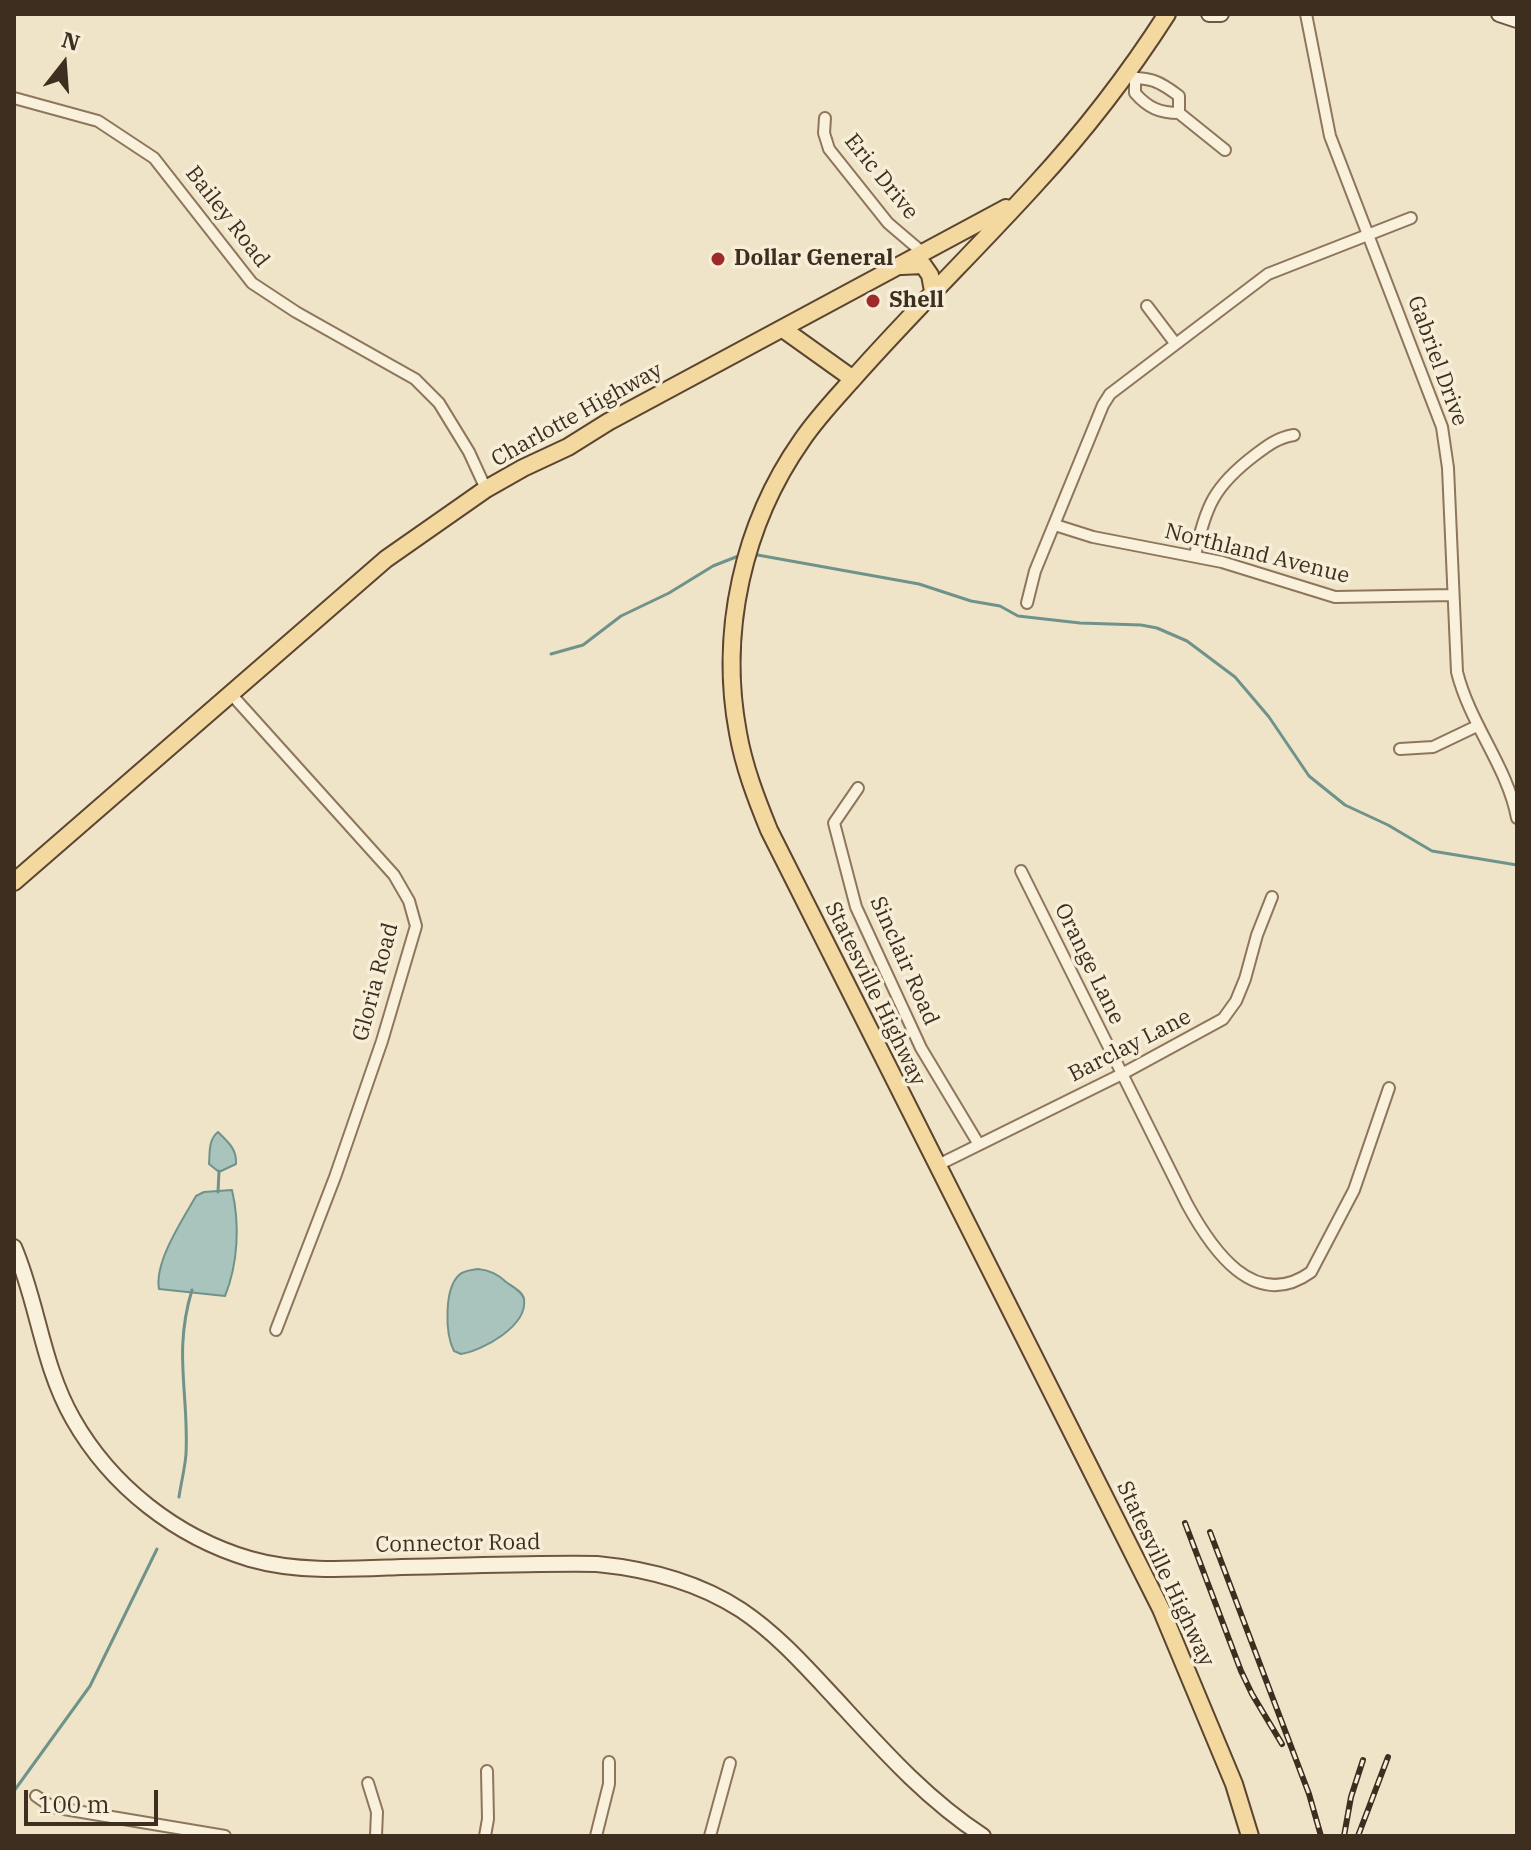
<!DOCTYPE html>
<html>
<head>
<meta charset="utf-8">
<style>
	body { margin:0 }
	#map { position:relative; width:1531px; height:1850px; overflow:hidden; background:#f0e4c8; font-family:"IBM Plex Serif",serif }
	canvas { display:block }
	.frame { position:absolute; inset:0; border:16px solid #3d2e20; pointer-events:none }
	.north { position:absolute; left:24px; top:24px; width:80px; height:80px; -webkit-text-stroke:6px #f7eed8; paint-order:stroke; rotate:17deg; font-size:22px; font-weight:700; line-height:32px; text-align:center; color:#3d2e20 }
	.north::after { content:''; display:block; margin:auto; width:28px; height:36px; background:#3d2e20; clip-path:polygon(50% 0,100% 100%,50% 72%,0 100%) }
	.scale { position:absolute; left:24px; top:1790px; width:134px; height:36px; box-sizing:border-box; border:4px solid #3d2e20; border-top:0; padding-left:10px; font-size:24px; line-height:28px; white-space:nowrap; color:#3d2e20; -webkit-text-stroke:6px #f7eed8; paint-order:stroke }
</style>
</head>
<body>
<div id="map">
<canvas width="1531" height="1850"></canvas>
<div class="frame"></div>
<div class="north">N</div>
<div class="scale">100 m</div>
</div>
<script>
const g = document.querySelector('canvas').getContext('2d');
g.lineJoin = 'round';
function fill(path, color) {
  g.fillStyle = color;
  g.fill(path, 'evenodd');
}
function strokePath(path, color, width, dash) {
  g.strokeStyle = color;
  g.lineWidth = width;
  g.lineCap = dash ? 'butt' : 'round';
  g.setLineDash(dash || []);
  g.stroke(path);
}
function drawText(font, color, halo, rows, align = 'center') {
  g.font = font + ' "IBM Plex Serif",serif';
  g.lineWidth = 7;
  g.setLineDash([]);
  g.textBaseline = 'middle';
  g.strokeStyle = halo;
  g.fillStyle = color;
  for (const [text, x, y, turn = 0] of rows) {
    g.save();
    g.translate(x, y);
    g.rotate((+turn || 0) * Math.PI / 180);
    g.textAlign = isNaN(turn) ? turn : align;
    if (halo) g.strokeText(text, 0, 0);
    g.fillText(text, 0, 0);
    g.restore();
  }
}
const water = new Path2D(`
	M 218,1132 C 228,1142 237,1149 236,1164 L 219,1172 L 209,1164 C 210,1153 208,1140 218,1132 Z
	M 232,1190 C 240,1224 238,1264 225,1296 L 159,1289 C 154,1262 183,1219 196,1196 L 204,1192 Z
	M 478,1269 C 489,1270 498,1274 506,1282 C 512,1286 523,1292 524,1299 C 528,1326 482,1351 461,1354 L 454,1351 C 445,1334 444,1289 459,1275 C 464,1270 471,1270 478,1269 Z`);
fill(water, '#a9c4bc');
strokePath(water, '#6f938a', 2);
strokePath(new Path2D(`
	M 752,554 L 919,584 L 971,601 L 1000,606 L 1018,616 L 1080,623 L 1141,625 L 1157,628 L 1187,641 L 1235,677 L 1269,717 L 1309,776 L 1345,805 L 1388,825 L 1432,851 L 1517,865
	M 551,654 L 583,645 L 621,616 L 669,593 L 713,566 L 741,555
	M 218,1192 L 219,1171
	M 179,1497 C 181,1483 185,1468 186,1454 C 189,1394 173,1352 192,1290
	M 14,1791 L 90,1686 L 157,1549`), '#6f938a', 3);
const street = new Path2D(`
	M 1306,14 L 1330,136 L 1442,427 L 1448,468 L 1457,672 C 1470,724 1508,768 1517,818
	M 1126,74 C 1136,80 1144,77 1154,81 C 1163,84 1171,90 1179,96 L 1179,113 C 1160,113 1148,108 1135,93 L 1135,80
	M 14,98 L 98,121 L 154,158 L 252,283 L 296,312 L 415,379 L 439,403 L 469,452 L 486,489
	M 1179,113 L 1225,150
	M 825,118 L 824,133 L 829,149 L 888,223 L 922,252
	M 1147,306 L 1175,343
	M 1055,525 L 1093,537 L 1222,562 L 1335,597 L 1453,595
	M 1195,556 C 1205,507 1214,486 1255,455 C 1268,445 1277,438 1294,435
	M 1027,603 L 1035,571 L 1103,405 L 1110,394 L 1268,274 L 1411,218
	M 231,694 L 394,875 L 409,901 L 416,926 L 382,1041 L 335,1177 L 276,1330
	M 1400,749 L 1433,747 L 1477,726
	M 858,788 L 834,823 L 856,907 L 921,1048 L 978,1143
	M 1021,871 L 1187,1204 C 1211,1248 1254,1313 1311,1272 L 1354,1190 L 1389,1088
	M 936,1166 L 1122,1074 L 1223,1019 L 1236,1001 L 1245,979 L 1257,935 L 1272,897
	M 368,1783 L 377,1812 L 376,1836
	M 36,1796 L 52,1807 L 225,1836
	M 485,1836 L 488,1819 L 487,1771
	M 596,1836 L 609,1784 L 609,1762
	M 710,1836 L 730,1763`);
const secondary = new Path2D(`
	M 1209,14 L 1221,14
	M 1499,14 L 1517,20
	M 14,1247 C 38,1303 42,1365 73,1419 C 111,1486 176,1537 250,1559 C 299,1573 352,1569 402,1567 C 467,1566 532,1563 597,1564 C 648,1569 698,1582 741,1610 C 777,1634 806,1667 835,1698 C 881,1748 926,1799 983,1836`);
const primary = new Path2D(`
	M 1167,14 C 1128,75 1083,133 1034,186 C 975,251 911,313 852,380 C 835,399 817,418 802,440 C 743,524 719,632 738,733 C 744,767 756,798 769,830 L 1161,1609 L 1234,1784 L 1250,1836
	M 902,266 L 923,265 L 930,275 L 933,291
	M 783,329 L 853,379
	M 14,882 L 386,559 L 486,489 L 523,468 L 568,447 L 608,422 L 1006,208`);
strokePath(street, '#8d765c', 14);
strokePath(secondary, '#6f573f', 18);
strokePath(primary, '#5b4430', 20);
strokePath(street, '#faf1dc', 10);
strokePath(secondary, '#faf1dc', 14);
strokePath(primary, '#f3d9a0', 16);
const rail = new Path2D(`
	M 1185,1523 L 1241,1671 L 1252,1694 L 1282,1744
	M 1210,1532 L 1309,1794 L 1321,1836
	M 1344,1836 L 1351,1797 L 1363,1760
	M 1358,1836 L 1388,1757`);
strokePath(rail, '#3d2e20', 6);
strokePath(rail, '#f7eed8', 3, [9]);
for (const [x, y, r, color] of [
	[718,259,8,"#9e2a2b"],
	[873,301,8,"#9e2a2b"]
]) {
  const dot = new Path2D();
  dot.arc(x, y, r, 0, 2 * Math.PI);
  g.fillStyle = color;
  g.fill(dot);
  strokePath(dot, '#f7eed8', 3);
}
drawText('22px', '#3d2e20', '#f7eed8', [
	["Eric Drive",881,177,51],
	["Bailey Road",227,217,52],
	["Gabriel Drive",1437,361,70],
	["Charlotte Highway",577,415,-29],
	["Northland Avenue",1257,554,14],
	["Sinclair Road",904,961,66],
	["Orange Lane",1089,964,64],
	["Gloria Road",376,982,-75],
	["Statesville Highway",875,994,64],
	["Barclay Lane",1130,1046,-27],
	["Connector Road",458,1544,-1],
	["Statesville Highway",1165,1574,65]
]);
drawText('bold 22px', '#3d2e20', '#f7eed8', [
	["Dollar General",734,259],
	["Shell",889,301]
], 'left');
</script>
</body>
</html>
